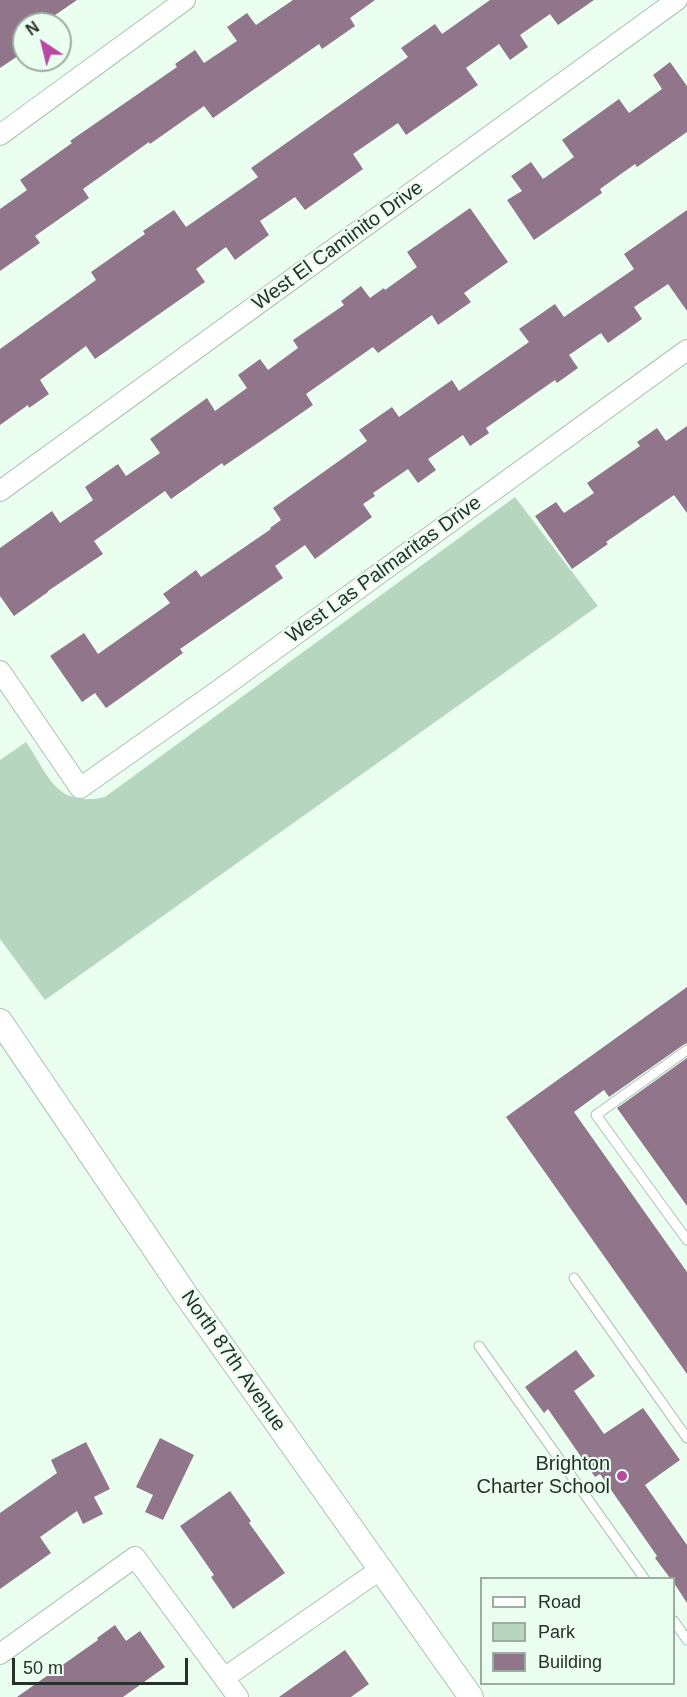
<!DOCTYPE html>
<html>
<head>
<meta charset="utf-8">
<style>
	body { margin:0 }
	#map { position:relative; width:687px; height:1697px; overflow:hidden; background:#ebfff1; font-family:Helvetica,sans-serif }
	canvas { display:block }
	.legend { position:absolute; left:480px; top:1577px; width:195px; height:108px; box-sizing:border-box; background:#ebfff1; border:2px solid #9daca1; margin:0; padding:8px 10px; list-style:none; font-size:18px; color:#27302a }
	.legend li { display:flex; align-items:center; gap:12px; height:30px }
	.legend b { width:30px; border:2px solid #9daca1 }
	.north { position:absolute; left:12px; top:12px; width:60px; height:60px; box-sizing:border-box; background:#ebfff1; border:2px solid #9daca1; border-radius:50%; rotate:325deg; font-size:16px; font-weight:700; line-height:24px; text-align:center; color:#27302a }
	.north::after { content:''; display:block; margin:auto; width:21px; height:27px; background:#b948a5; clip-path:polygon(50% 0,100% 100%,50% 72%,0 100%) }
	.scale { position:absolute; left:12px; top:1658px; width:176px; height:27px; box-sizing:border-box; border:3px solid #27302a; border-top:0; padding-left:8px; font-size:18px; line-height:21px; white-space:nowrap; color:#27302a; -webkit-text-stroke:4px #ebfff1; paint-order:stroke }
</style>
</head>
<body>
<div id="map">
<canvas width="687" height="1697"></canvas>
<ul class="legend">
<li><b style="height:8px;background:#fff"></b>Road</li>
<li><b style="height:16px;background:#b7d6c0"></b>Park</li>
<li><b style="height:16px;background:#91758a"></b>Building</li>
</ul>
<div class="north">N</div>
<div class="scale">50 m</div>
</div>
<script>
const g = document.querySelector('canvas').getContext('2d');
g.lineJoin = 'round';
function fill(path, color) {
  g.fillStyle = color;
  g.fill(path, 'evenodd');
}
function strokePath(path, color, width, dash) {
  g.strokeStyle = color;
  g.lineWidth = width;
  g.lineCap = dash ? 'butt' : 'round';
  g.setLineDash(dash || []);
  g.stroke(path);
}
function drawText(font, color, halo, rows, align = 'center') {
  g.font = font + ' Helvetica,sans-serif';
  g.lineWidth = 4.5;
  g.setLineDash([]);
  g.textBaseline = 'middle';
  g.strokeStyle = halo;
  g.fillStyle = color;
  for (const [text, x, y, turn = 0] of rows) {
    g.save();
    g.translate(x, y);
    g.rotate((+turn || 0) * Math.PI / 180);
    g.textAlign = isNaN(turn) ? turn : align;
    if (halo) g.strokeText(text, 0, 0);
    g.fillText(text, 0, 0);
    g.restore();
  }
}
fill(new Path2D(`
	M 515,497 L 598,606 L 45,1000 L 0,939 L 0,760 L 26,742 C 49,775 55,808 105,797 Z`), '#b7d6c0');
fill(new Path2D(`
	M 0,0 L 77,0 L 42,24 L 24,24 L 24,52 L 0,68 Z
	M 293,0 L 375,0 L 350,18 L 355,26 L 322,49 L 319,44 L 213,118 L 204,106 L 150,144 L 149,142 L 83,189 L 89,198 L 35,236 L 40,243 L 0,271 L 0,209 L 27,190 L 20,180 L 72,143 L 70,141 L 177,67 L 175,64 L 195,50 L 204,63 L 237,41 L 227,27 L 247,13 L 256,25 Z
	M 490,0 L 594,0 L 558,25 L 550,14 L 520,35 L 528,47 L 510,60 L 499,44 L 466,68 L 478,85 L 406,135 L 398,123 L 353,154 L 363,169 L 305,210 L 295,197 L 260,221 L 269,235 L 235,260 L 226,247 L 196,269 L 205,282 L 95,359 L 86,346 L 40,380 L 49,394 L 29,408 L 28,405 L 0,425 L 0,349 L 96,280 L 91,272 L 145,234 L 143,231 L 174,210 L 186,227 L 258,177 L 251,168 L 408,57 L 401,48 L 435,24 L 442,34 Z
	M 670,62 L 687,86 L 687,132 L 637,167 L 635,164 L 600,189 L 602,193 L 534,240 L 507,200 L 522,191 L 511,176 L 531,162 L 543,179 L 574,157 L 562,140 L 619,99 L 629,113 L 662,89 L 653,75 Z
	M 470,208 L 508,262 L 464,293 L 471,302 L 438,325 L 432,315 L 378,353 L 373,347 L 306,394 L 313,405 L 277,430 L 224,466 L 222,463 L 171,499 L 165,491 L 94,541 L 103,554 L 48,591 L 48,592 L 14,616 L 0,596 L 0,548 L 52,511 L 60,523 L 93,500 L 85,487 L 118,464 L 126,476 L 160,453 L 150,439 L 207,398 L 215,411 L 247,388 L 238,375 L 260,359 L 268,370 L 298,348 L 293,340 L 344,305 L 341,301 L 361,286 L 370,298 L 384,288 L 385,290 L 417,267 L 407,252 Z
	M 687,210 L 687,311 L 668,284 L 634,307 L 642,319 L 608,343 L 601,333 L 569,355 L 578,368 L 557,383 L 555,380 L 486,428 L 489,433 L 470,446 L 463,435 L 428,459 L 436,470 L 418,483 L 408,469 L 373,493 L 375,496 L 363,504 L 372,517 L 315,559 L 305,545 L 275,566 L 283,578 L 180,649 L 183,653 L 126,694 L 106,708 L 95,693 L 82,702 L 50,656 L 84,633 L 98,654 L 170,603 L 163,594 L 196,570 L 201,577 L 271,529 L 270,528 L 281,520 L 273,508 L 367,441 L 359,430 L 392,407 L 399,417 L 452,380 L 459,391 L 529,342 L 519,329 L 555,304 L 564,317 L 634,269 L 624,254 Z
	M 687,426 L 687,513 L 674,495 L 606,542 L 608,544 L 572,569 L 535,516 L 556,502 L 564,513 L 594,493 L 587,483 L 640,446 L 637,442 L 657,428 L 666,441 Z
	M 687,987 L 687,1043 L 683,1045 L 609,1097 L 604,1090 L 574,1112 L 687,1272 L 687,1374 L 506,1117 Z
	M 687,1058 L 687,1206 L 617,1108 Z
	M 576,1350 L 595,1376 L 574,1391 L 604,1434 L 643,1408 L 680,1460 L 645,1485 L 687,1545 L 687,1603 L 674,1583 L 674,1578 L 670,1578 L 655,1558 L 657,1556 L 600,1474 L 595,1477 L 548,1409 L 544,1413 L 525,1387 Z
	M 160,1438 L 194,1455 L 163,1520 L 145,1512 L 153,1495 L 136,1487 Z
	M 86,1442 L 110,1489 L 94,1497 L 103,1514 L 83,1524 L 77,1511 L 40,1537 L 51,1553 L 0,1589 L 0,1513 L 57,1473 L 51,1460 Z
	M 230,1491 L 251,1521 L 249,1523 L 285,1573 L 233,1609 L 211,1577 L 214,1575 L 180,1526 Z
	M 115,1625 L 126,1641 L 140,1631 L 165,1667 L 123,1697 L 17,1697 L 98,1640 L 97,1638 Z
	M 345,1650 L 369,1684 L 351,1697 L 279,1697 Z`), '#91758a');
const service = new Path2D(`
	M 687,1050 L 596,1115 L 687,1240
	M 574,1278 L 687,1438
	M 479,1346 L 644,1578
	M 674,1621 L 687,1640`);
const minor = new Path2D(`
	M 0,135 L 185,0
	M 0,491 L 677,0
	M 0,671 L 80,788 L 219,690 L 687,350
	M 0,1654 L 135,1557 L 238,1697
	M 224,1678 L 381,1569`);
const tertiary = new Path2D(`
	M 0,1021 L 186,1295 L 471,1697`);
strokePath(service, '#aac2b1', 11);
strokePath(minor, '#aac2b1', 22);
strokePath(tertiary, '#aac2b1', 26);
strokePath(service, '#fff', 9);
strokePath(minor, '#fff', 20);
strokePath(tertiary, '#fff', 24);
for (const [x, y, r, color] of [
	[622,1476,6,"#b948a5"]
]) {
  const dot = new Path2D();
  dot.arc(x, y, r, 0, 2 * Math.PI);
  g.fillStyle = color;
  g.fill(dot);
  strokePath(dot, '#ebfff1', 2);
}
drawText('20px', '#27302a', '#ebfff1', [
	["West El Caminito Drive",338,246,-36],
	["West Las Palmaritas Drive",384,570,-36],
	["North 87th Avenue",233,1361,55]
]);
drawText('20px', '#27302a', '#ebfff1', [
	["Brighton",610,1464],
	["Charter School",610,1487]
], 'right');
</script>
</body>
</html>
